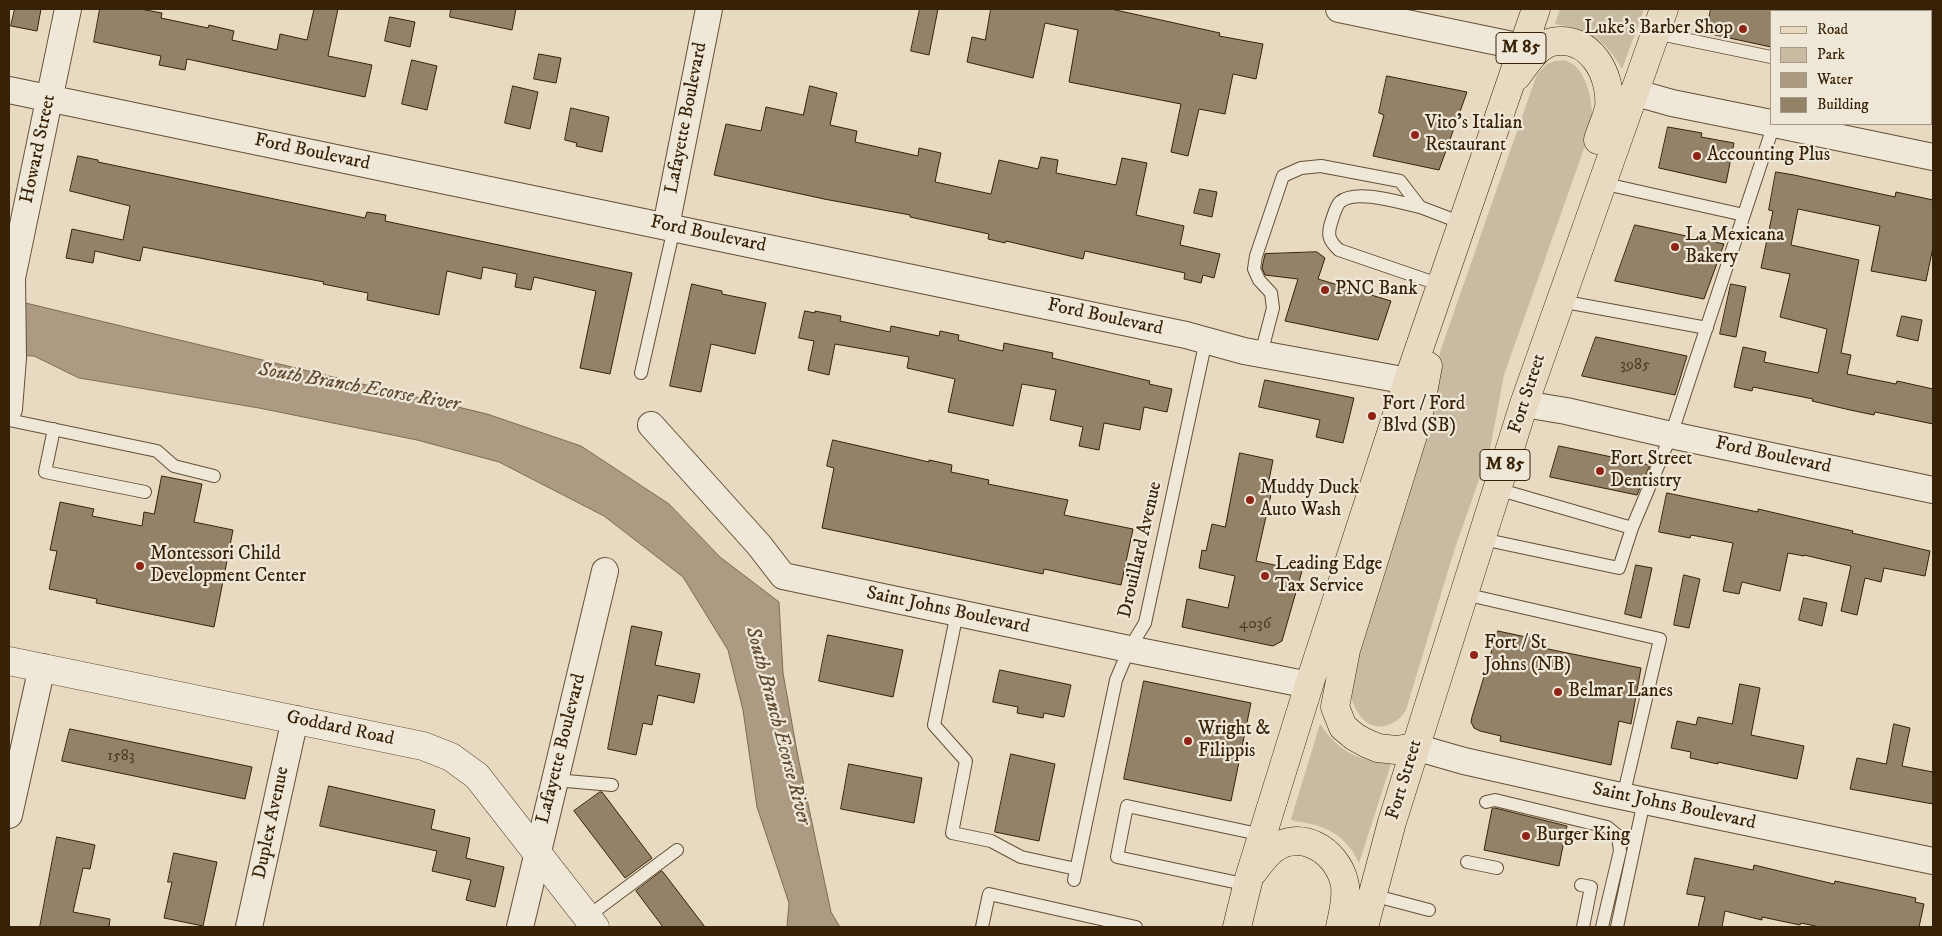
<!DOCTYPE html>
<html>
<head>
<meta charset="utf-8">
<style>
	body { margin:0 }
	#map { position:relative; width:1942px; height:936px; overflow:hidden; background:#e7dac1; font-family:"IM FELL DW Pica",serif }
	canvas { display:block }
	.frame { position:absolute; inset:0; border:10px solid #382207; pointer-events:none }
	.legend { position:absolute; left:1770px; top:10px; width:162px; height:115px; box-sizing:border-box; background:#efe7d7; border:1px solid #a69884; margin:0; padding:6px 9px; list-style:none; font-size:15px; color:#382207 }
	.legend li { display:flex; align-items:center; gap:10px; height:25px }
	.legend b { width:25px; border:1px solid #a69884 }
</style>
</head>
<body>
<div id="map">
<canvas width="1942" height="936"></canvas>
<div class="frame"></div>
<ul class="legend">
<li><b style="height:6px;background:#e7dac1"></b>Road</li>
<li><b style="height:14px;background:#c9bba1"></b>Park</li>
<li><b style="height:14px;background:#ac9b82"></b>Water</li>
<li><b style="height:14px;background:#938268"></b>Building</li>
</ul>
</div>
<script>
const g = document.querySelector('canvas').getContext('2d');
g.lineJoin = 'round';
function fill(path, color) {
  g.fillStyle = color;
  g.fill(path, 'evenodd');
}
function strokePath(path, color, width, dash) {
  g.strokeStyle = color;
  g.lineWidth = width;
  g.lineCap = dash ? 'butt' : 'round';
  g.setLineDash(dash || []);
  g.stroke(path);
}
function drawText(font, color, halo, rows, align = 'center') {
  g.font = font + ' "IM FELL DW Pica",serif';
  g.lineWidth = 4.5;
  g.setLineDash([]);
  g.textBaseline = 'middle';
  g.strokeStyle = halo;
  g.fillStyle = color;
  for (const [text, x, y, turn = 0] of rows) {
    g.save();
    g.translate(x, y);
    g.rotate((+turn || 0) * Math.PI / 180);
    g.textAlign = isNaN(turn) ? turn : align;
    if (halo) g.strokeText(text, 0, 0);
    g.fillText(text, 0, 0);
    g.restore();
  }
}
fill(new Path2D(`
	M 1560,9 L 1644,9 L 1622,69 C 1606,40 1588,29 1555,24 Z
	M 1555,61 C 1559,61 1564,60 1567,61 C 1588,68 1594,108 1592,126 L 1504,375 L 1490,449 L 1455,548 L 1406,710 C 1397,726 1375,734 1361,717 C 1353,708 1350,693 1347,681 L 1426,424 L 1440,352 L 1537,74 L 1547,64 Z
	M 1320,724 C 1340,753 1356,759 1391,764 L 1359,863 C 1346,834 1323,824 1293,821 L 1291,819 Z`), '#c9bba1');
const water = new Path2D(`
	M 9,299 L 487,414 L 581,446 L 669,504 L 720,557 L 779,602 L 783,673 L 798,757 L 831,912 L 840,927 L 787,927 L 789,903 L 757,807 L 743,710 L 728,650 L 683,577 L 604,516 L 499,462 L 417,440 L 259,408 L 79,378 L 34,356 L 9,355 Z`);
fill(water, '#ac9b82');
strokePath(water, '#7e6b51', 1);
const building = new Path2D(`
	M 15,9 L 41,9 L 37,31 L 11,26 Z
	M 100,9 L 140,9 L 162,13 L 161,18 L 208,28 L 209,25 L 234,31 L 232,40 L 277,50 L 280,34 L 307,40 L 314,9 L 338,9 L 328,56 L 372,65 L 365,97 L 187,59 L 185,70 L 159,65 L 161,56 L 94,42 Z
	M 451,9 L 516,9 L 512,30 L 450,17 Z
	M 920,9 L 938,9 L 929,55 L 911,51 Z
	M 991,9 L 1111,9 L 1220,33 L 1219,36 L 1263,44 L 1256,79 L 1233,74 L 1225,114 L 1199,109 L 1188,156 L 1171,152 L 1181,104 L 1069,82 L 1078,30 L 1045,23 L 1033,78 L 967,62 L 972,37 L 985,40 Z
	M 1711,9 L 1771,9 L 1771,47 L 1706,33 Z
	M 390,17 L 415,22 L 410,47 L 385,41 Z
	M 539,54 L 561,58 L 556,83 L 534,79 Z
	M 412,60 L 437,66 L 427,110 L 402,104 Z
	M 1387,76 L 1467,92 L 1439,170 L 1373,156 L 1384,115 L 1379,113 Z
	M 513,86 L 538,92 L 530,129 L 505,123 Z
	M 810,86 L 837,93 L 830,125 L 857,131 L 855,142 L 918,156 L 919,148 L 941,153 L 935,182 L 991,194 L 999,160 L 1038,169 L 1041,157 L 1058,160 L 1056,173 L 1116,185 L 1122,158 L 1147,163 L 1136,215 L 1184,226 L 1180,245 L 1220,254 L 1214,278 L 1203,275 L 1201,283 L 1184,279 L 1185,273 L 1085,251 L 1083,259 L 1006,241 L 1005,243 L 988,239 L 989,234 L 910,217 L 910,215 L 824,199 L 714,175 L 726,124 L 761,131 L 766,107 L 803,115 Z
	M 571,108 L 609,117 L 602,152 L 576,146 L 577,143 L 565,140 Z
	M 1668,127 L 1702,133 L 1701,137 L 1734,143 L 1726,183 L 1659,168 Z
	M 78,156 L 98,160 L 98,162 L 365,218 L 367,212 L 386,215 L 385,221 L 632,273 L 610,374 L 580,368 L 596,291 L 534,277 L 531,290 L 515,287 L 517,274 L 483,267 L 481,279 L 447,271 L 439,315 L 367,300 L 368,293 L 323,284 L 324,282 L 143,247 L 140,261 L 95,251 L 93,263 L 66,258 L 72,229 L 123,240 L 130,206 L 70,191 Z
	M 1776,172 L 1794,175 L 1895,197 L 1896,192 L 1933,200 L 1933,247 L 1926,281 L 1871,271 L 1880,226 L 1798,209 L 1791,245 L 1859,260 L 1841,353 L 1851,355 L 1847,374 L 1896,384 L 1897,381 L 1933,389 L 1933,424 L 1875,412 L 1874,415 L 1850,410 L 1812,401 L 1813,399 L 1753,387 L 1752,391 L 1734,387 L 1743,347 L 1766,352 L 1764,362 L 1818,373 L 1827,329 L 1780,317 L 1790,274 L 1761,268 L 1773,211 L 1769,210 Z
	M 1200,189 L 1217,192 L 1212,217 L 1194,213 Z
	M 1635,225 L 1724,244 L 1704,299 L 1615,281 Z
	M 1317,252 L 1325,258 L 1318,279 L 1391,301 L 1378,340 L 1285,321 L 1298,279 L 1265,275 L 1262,268 L 1265,254 Z
	M 692,284 L 722,291 L 722,294 L 766,303 L 755,354 L 711,344 L 701,392 L 670,386 Z
	M 1731,284 L 1746,287 L 1736,337 L 1720,334 Z
	M 805,311 L 815,313 L 815,311 L 841,316 L 840,321 L 890,332 L 891,326 L 939,336 L 940,331 L 959,335 L 958,340 L 966,342 L 1003,351 L 1004,343 L 1053,353 L 1052,358 L 1150,381 L 1149,384 L 1172,389 L 1167,412 L 1144,407 L 1140,430 L 1104,423 L 1099,450 L 1079,446 L 1083,427 L 1050,420 L 1056,390 L 1022,384 L 1013,426 L 948,412 L 955,379 L 907,368 L 909,357 L 835,344 L 829,375 L 808,370 L 814,341 L 799,338 Z
	M 1902,316 L 1922,320 L 1918,341 L 1897,336 Z
	M 1596,337 L 1687,356 L 1675,395 L 1582,376 Z
	M 1265,380 L 1354,398 L 1343,443 L 1316,437 L 1320,420 L 1259,407 Z
	M 833,440 L 929,462 L 929,460 L 952,465 L 951,472 L 989,480 L 988,484 L 1068,500 L 1064,515 L 1133,529 L 1121,585 L 1044,569 L 1043,574 L 822,528 L 834,468 L 827,466 Z
	M 1559,446 L 1650,465 L 1637,495 L 1550,477 Z
	M 1240,453 L 1273,460 L 1267,490 L 1272,490 L 1256,561 L 1302,571 L 1282,641 L 1273,646 L 1182,627 L 1187,599 L 1228,608 L 1235,576 L 1199,568 L 1202,550 L 1206,551 L 1212,524 L 1225,527 Z
	M 162,476 L 202,484 L 194,522 L 233,530 L 214,627 L 96,603 L 97,599 L 49,589 L 57,551 L 50,550 L 60,502 L 94,509 L 92,516 L 142,526 L 144,512 L 154,514 Z
	M 1667,493 L 1758,512 L 1758,509 L 1853,531 L 1852,533 L 1930,551 L 1925,576 L 1884,568 L 1881,582 L 1865,578 L 1857,615 L 1841,611 L 1851,566 L 1804,555 L 1804,556 L 1788,553 L 1780,591 L 1742,582 L 1739,594 L 1723,591 L 1733,543 L 1691,535 L 1690,538 L 1659,532 Z
	M 1636,565 L 1652,568 L 1641,618 L 1625,614 Z
	M 1684,575 L 1700,579 L 1689,628 L 1674,625 Z
	M 1804,598 L 1827,603 L 1822,626 L 1799,620 Z
	M 632,626 L 662,632 L 655,665 L 700,674 L 694,703 L 658,695 L 652,725 L 643,723 L 636,755 L 608,749 Z
	M 1498,631 L 1540,640 L 1548,649 L 1641,668 L 1631,724 L 1619,721 L 1611,765 L 1500,741 L 1501,736 L 1480,731 L 1474,728 L 1471,722 L 1472,717 Z
	M 828,635 L 903,650 L 893,697 L 819,681 Z
	M 1000,670 L 1071,685 L 1064,717 L 1044,713 L 1043,718 L 1017,713 L 1018,707 L 993,702 Z
	M 1144,681 L 1251,703 L 1231,801 L 1124,779 Z
	M 1740,684 L 1760,688 L 1751,735 L 1804,746 L 1797,779 L 1718,762 L 1718,764 L 1690,758 L 1691,752 L 1671,748 L 1677,721 L 1696,725 L 1698,717 L 1732,724 Z
	M 1894,724 L 1910,728 L 1902,766 L 1933,772 L 1933,804 L 1850,789 L 1857,758 L 1886,764 Z
	M 70,729 L 252,767 L 245,799 L 62,761 Z
	M 1011,754 L 1055,764 L 1039,841 L 995,832 Z
	M 849,764 L 922,778 L 914,823 L 841,809 Z
	M 329,786 L 435,810 L 431,829 L 470,838 L 466,858 L 504,867 L 495,907 L 466,900 L 471,880 L 432,871 L 437,851 L 320,826 Z
	M 600,792 L 602,792 L 652,858 L 625,878 L 574,811 Z
	M 1495,808 L 1567,826 L 1559,866 L 1484,850 L 1492,809 Z
	M 57,837 L 95,845 L 90,869 L 83,868 L 73,912 L 110,919 L 109,927 L 40,927 Z
	M 174,853 L 217,862 L 203,926 L 164,918 L 172,882 L 168,882 Z
	M 1695,858 L 1753,870 L 1754,865 L 1834,884 L 1835,881 L 1916,898 L 1915,902 L 1924,904 L 1919,927 L 1820,927 L 1801,923 L 1800,925 L 1762,917 L 1762,920 L 1725,911 L 1722,927 L 1698,927 L 1705,897 L 1687,894 Z
	M 662,871 L 663,872 L 705,927 L 663,927 L 636,891 Z`);
fill(building, '#938268');
strokePath(building, '#382207', 1);
const service = new Path2D(`
	M 1815,11 L 1816,9
	M 1655,33 L 1771,57
	M 1601,183 L 1744,215
	M 1420,207 C 1401,203 1356,188 1340,202 C 1336,206 1334,214 1332,220 C 1327,234 1328,240 1339,250 L 1441,285
	M 1560,301 L 1707,328
	M 1261,354 L 1273,308 L 1271,293 L 1259,280 L 1254,269 L 1256,256 L 1283,176 L 1301,168 L 1321,166 L 1400,181 L 1420,207 L 1462,223
	M 641,373 L 674,228
	M 9,420 L 157,451 L 174,466 L 214,476
	M 54,429 L 45,472 L 145,492
	M 1497,489 L 1632,528
	M 1482,539 L 1619,568 L 1632,528 L 1671,435 L 1774,124
	M 1464,594 L 1660,639 L 1623,797
	M 957,613 L 934,725 L 966,761 L 952,833 L 991,841 L 1021,857 L 1076,869
	M 555,780 L 612,785
	M 1486,802 L 1495,800 L 1607,827 L 1618,836 L 1620,851 L 1602,927
	M 1467,862 L 1497,868
	M 1074,880 L 1116,680 L 1129,649 L 1145,623 L 1206,340
	M 1248,885 L 1117,857 L 1127,806 L 1263,835
	M 1581,885 L 1591,887 L 1583,927
	M 1372,895 L 1429,910
	M 587,917 L 677,850
	M 982,927 L 989,894 L 1136,927
	M 1617,927 L 1644,801`);
const minor = new Path2D(`
	M 1339,9 L 1522,47
	M 9,90 L 1186,335 L 1244,351 L 1408,381
	M 1633,92 L 1672,103 L 1771,123
	M 1774,124 L 1933,157
	M 666,226 L 709,9
	M 1524,404 L 1566,411 L 1671,435 L 1933,490
	M 9,409 L 13,358 L 12,278 L 68,9
	M 651,425 L 759,545 L 783,576 L 1129,649 L 1309,685
	M 1415,747 L 1464,761 L 1602,792 L 1933,861
	M 9,815 L 42,667
	M 249,927 L 295,719
	M 520,927 L 605,571`);
const tertiary = new Path2D(`
	M 9,661 L 423,746 L 451,757 L 477,776 L 595,927`);
const primary = new Path2D(`
	M 1517,76 C 1526,64 1537,45 1552,42 C 1590,34 1612,75 1609,107 C 1607,118 1601,129 1598,140
	M 1415,747 L 1396,750 L 1378,748 L 1366,743 L 1355,737 L 1343,727 L 1335,707 L 1346,650 L 1418,419 L 1428,366
	M 1254,871 C 1259,864 1265,856 1272,850 C 1300,828 1336,850 1344,881 C 1348,895 1343,913 1340,927
	M 1237,927 L 1249,878 L 1309,685 L 1408,381 L 1536,9
	M 1364,927 L 1392,822 L 1524,404 L 1664,9`);
strokePath(service, '#645036', 14);
strokePath(minor, '#645036', 28);
strokePath(tertiary, '#645036', 29);
strokePath(primary, '#382207', 29);
strokePath(service, '#efe7d7', 12);
strokePath(minor, '#efe7d7', 26);
strokePath(tertiary, '#efe7d7', 28);
strokePath(primary, '#e7dac1', 28);
for (const [x, y, r, color] of [
	[1743,29,5,"#8f2418"],
	[1415,135,5,"#8f2418"],
	[1697,156,5,"#8f2418"],
	[1675,247,5,"#8f2418"],
	[1325,290,5,"#8f2418"],
	[1372,416,5,"#8f2418"],
	[1600,471,5,"#8f2418"],
	[1250,500,5,"#8f2418"],
	[140,566,5,"#8f2418"],
	[1265,576,5,"#8f2418"],
	[1474,655,5,"#8f2418"],
	[1558,692,5,"#8f2418"],
	[1188,741,5,"#8f2418"],
	[1526,836,5,"#8f2418"]
]) {
  const dot = new Path2D();
  dot.arc(x, y, r, 0, 2 * Math.PI);
  g.fillStyle = color;
  g.fill(dot);
  strokePath(dot, '#efe7d7', 2);
}
drawText('16px', '#4f3a1f', null, [
	["3985",1635,366],
	["4036",1255,625],
	["1583",121,757]
]);
for (const [x, y, w] of [
	[1521,48,50],
	[1505,465,50]
]) {
  const box = new Path2D();
  box.roundRect(x - w / 2, y - 15.5, w, 31, 4);
  g.fillStyle = '#efe7d7';
  g.fill(box);
  strokePath(box, '#382207', 1);
}
drawText('bold 18px', '#382207', null, [
	["M 85",1521,48],
	["M 85",1505,465]
]);
drawText('19px', '#382207', '#efe7d7', [
	["Luke's Barber Shop",1733,29,"right"],
	["Vito's Italian",1425,124],
	["Restaurant",1425,146],
	["Accounting Plus",1707,156],
	["La Mexicana",1685,236],
	["Bakery",1685,258],
	["PNC Bank",1335,290],
	["Fort / Ford",1382,405],
	["Blvd (SB)",1382,427],
	["Fort Street",1610,460],
	["Dentistry",1610,482],
	["Muddy Duck",1260,489],
	["Auto Wash",1260,511],
	["Montessori Child",150,555],
	["Development Center",150,577],
	["Leading Edge",1275,565],
	["Tax Service",1275,587],
	["Fort / St",1484,644],
	["Johns (NB)",1484,666],
	["Belmar Lanes",1568,692],
	["Wright &",1198,730],
	["Filippis",1198,752],
	["Burger King",1536,836]
], 'left');
drawText('19px', '#382207', '#efe7d7', [
	["Lafayette Boulevard",687,118,-79],
	["Howard Street",39,149,-78],
	["Ford Boulevard",312,153,12],
	["Ford Boulevard",708,235,12],
	["Ford Boulevard",1105,318,12],
	["Fort Street",1528,394,-72],
	["Ford Boulevard",1773,456,12],
	["Drouillard Avenue",1141,550,-77],
	["Saint Johns Boulevard",948,611,12],
	["Goddard Road",340,729,12],
	["Lafayette Boulevard",562,749,-76],
	["Fort Street",1405,780,-73],
	["Saint Johns Boulevard",1674,807,12],
	["Duplex Avenue",272,823,-78]
]);
drawText('italic 20px', '#614c32', '#efe7d7', [
	["South Branch Ecorse River",359,388,10],
	["South Branch Ecorse River",777,726,75]
]);
</script>
</body>
</html>
